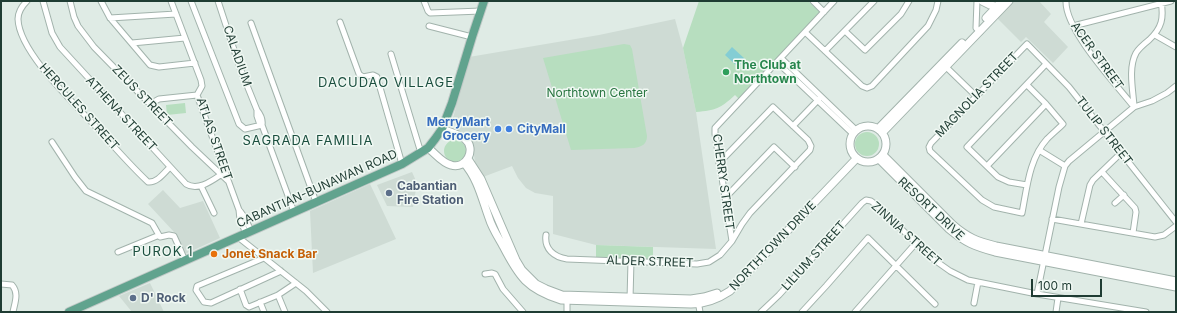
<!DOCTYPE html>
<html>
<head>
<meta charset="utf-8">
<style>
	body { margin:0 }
	#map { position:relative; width:1177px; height:313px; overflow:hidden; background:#dfebe5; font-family:Inter,sans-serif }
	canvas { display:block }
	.frame { position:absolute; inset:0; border:2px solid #1f3c33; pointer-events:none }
	.scale { position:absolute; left:1031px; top:279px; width:71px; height:18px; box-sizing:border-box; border:2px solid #1f3c33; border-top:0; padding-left:5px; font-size:12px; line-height:14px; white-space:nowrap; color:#1f3c33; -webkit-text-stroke:3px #f0f8f3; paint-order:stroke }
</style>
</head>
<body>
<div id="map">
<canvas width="1177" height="313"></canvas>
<div class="frame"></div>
<div class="scale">100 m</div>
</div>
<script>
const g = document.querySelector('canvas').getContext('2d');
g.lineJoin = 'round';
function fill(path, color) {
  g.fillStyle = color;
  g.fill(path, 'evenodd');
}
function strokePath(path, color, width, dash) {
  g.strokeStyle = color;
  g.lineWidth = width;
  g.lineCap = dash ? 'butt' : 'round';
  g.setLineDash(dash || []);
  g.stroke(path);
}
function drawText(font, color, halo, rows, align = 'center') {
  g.font = font + ' Inter,sans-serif';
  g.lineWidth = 3;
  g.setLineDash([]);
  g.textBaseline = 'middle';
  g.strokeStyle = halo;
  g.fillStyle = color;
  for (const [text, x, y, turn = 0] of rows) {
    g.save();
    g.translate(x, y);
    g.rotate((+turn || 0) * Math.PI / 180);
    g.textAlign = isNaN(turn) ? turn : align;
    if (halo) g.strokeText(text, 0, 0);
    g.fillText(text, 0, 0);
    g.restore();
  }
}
fill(new Path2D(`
	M 1011,1 L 1039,1 L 1051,14 L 1044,22 L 1068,47 L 1053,63 L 1026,37 L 1021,42 L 996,17 Z
	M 675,19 L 683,48 L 696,112 L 716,249 L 596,245 L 553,234 L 553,196 L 535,193 L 526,188 L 518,178 L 512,166 L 483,177 L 475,162 L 473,148 L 457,130 L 453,118 L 469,57 L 599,35 Z
	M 412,172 L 417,183 L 413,207 L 387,206 L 377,185 Z
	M 370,184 L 396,239 L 313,273 L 310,211 Z
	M 163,190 L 180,208 L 203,201 L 220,238 L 185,254 L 174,232 L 148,204 Z
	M 150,283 L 164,312 L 132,312 L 119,296 Z`), '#cedbd4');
fill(new Path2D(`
	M 699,1 L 808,1 L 820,12 L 739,99 L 735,95 C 720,109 716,110 696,112 L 683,48 Z
	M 624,44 L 630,45 L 632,49 L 647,136 C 647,144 642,147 634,148 L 571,150 L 543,58 Z
	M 185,103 L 186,113 L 167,115 L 166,105 Z
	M855 144a12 12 0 1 1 24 0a12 12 0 1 1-24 0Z
	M444 151a11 11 0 1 1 22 0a11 11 0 1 1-22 0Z
	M 596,245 L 653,247 L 653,259 L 596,257 Z`), '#b7debf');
fill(new Path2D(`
	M 732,47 L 745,59 L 738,67 L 725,55 Z`), '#84cdd4');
const minor = new Path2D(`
	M 27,1 C 22,6 18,12 18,19 C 19,53 77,106 100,131 C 115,148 131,166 148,182 C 157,183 164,173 170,167
	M 43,1 L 52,33 L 60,47 L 186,184 C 199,192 214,179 225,172
	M 70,1 L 74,17 L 78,26 L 94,47 L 192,147 L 228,181
	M 101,1 L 110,18 L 150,65 L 159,67 L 195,63
	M 171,1 L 201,80 L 202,86 L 197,95
	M 191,1 L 239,124 L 245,129 L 262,125
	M 218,1 L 240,68 L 257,110 C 261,115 263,119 262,125
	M 424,1 L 428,11 L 430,13 L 481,11
	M 813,1 L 824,12
	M 977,1 L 976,28 L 980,32
	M 1066,1 C 1065,30 1115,83 1134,107
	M 110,18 L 176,14
	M 340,22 L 359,74 L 363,77 L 373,75 L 377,77 L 402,164
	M 251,23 L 316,202
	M 429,26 L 472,37
	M 1073,26 L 1171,1
	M 845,31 L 865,50 L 901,14 L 909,1
	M 805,32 L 862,86 L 867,88 L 872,86 L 928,26 L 936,10 L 938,1
	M 1155,35 L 1176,47
	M 132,43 L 185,38
	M 825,51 L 874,1
	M 391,54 L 421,153
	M 781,58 L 856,130
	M 777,62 L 853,134
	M 944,65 L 976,96
	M 1027,85 L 1046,104 L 1063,124 C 1058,129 1052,134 1047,139 C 1029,159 1027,188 1022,213 L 994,207 L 982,200 L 930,151 L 929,147 L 931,143 L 1027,44 L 1069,87 L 1176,222
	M 197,95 L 239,210 L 240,220 L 246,233
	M 150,104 L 159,99 L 197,95
	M 1134,106 C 1133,90 1128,68 1136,53 C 1139,48 1144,44 1149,40 C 1162,28 1164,18 1161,1
	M 257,110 L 257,116 L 259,122 L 262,125 L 294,212
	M 793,126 L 819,99
	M 52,142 L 75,177 L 86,191 L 152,223 L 160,237 L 169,235 L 174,236 L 180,249 L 185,261
	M 1039,150 L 1065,166
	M 987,166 L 1046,104
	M 1102,172 L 1135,208 L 1136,212 L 1133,233
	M 1027,185 L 1009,182 L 998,177 L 967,147 L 1046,64
	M 201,186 L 214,213
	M 725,198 L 774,147 L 795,167
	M 1115,203 L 1124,195
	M 240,211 L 245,218 L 251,231
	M 1052,219 L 1155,237 L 1164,235 L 1176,226
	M 1081,224 L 1090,185 L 1093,180 L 1121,153
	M 546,235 C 544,249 554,257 567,259 L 697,264 L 709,262 L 720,255 L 732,241 L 742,224 L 750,213 L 810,150 L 811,146 L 808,140 L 773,107 L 719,163
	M 238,237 L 306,291 L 327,312
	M 732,241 L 715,134 L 715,128 L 834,1
	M 118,252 L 157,236
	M 264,258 L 197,286 L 196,290 L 204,302 L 211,303 L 281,271
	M 485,274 L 492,273 L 495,274 L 503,289 L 523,312
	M 1,284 L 12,285 C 19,293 15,302 13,312
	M 240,289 L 246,305 L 249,307 L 278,295 L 296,283
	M 1037,294 L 1059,187 L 1065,166 L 1069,161 L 1134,107 L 1152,101 L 1167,93 L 1176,86
	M 278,295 L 285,312
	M 630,299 L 631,261
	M 698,301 L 700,312
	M 260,302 L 264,312
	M 974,303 L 978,282
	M 567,312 L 567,297
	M 761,312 L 779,295 L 862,203 L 866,200 L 871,201 L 875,204 L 933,259 L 950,271 L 968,280 L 1037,294 L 1146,312
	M 802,312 L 826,286 L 868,238 L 935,304
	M 855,312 L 916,243
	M 1056,312 L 1058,298`);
const tertiary = new Path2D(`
	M 982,1 L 990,5 L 1000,7
	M 986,18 L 1002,1
	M850 144a18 18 0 1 1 36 0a18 18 0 1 1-36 0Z
	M 878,129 L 962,43
	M 882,133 L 1009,1
	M 428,148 C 435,153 442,163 451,165 C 466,170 477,149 465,139 C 459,134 449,132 442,129
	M 883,155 L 953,225 C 968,238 977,241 996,246 L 1176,281
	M 468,159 L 481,179 L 516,260 L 522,270 L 536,284 L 546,289 L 562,295 L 691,299 L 704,297 L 717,293
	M 879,159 L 949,229 C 966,243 974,246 995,252 L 1176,287
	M 464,163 C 478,179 482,199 489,218 C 492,228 498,237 503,246 C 519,277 527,289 561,300 L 691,304 C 706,304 718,299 730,291 L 856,159`);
const primary = new Path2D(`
	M 69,312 L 402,164 L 428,148 L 435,139 L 442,129 L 452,103 L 472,37 L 484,1`);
strokePath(minor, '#a2b3ac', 7);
strokePath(tertiary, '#a2b3ac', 9);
strokePath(primary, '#c0c8c6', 10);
strokePath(minor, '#fff', 5);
strokePath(tertiary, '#fff', 7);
strokePath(primary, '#61a38e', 8);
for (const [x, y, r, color] of [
	[726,72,4,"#2e9e5b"],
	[498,129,4,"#3f7fe0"],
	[509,129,4,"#3f7fe0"],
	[389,193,4,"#5c6f8a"],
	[214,254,4,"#e8710a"],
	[133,298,4,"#5c6f8a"]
]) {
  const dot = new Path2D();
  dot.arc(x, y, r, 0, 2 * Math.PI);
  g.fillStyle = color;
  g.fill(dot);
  strokePath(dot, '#f0f8f3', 1.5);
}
drawText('12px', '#1f3c33', '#f0f8f3', [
	["CALADIUM",237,56,71],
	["ACER STREET",1097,56,54],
	["MAGNOLIA STREET",977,95,-46],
	["ZEUS STREET",142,96,46],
	["HERCULES STREET",79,107,48],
	["ATHENA STREET",121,114,47],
	["TULIP STREET",1104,131,52],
	["ATLAS STREET",214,139,71],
	["CHERRY STREET",723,182,82],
	["CABANTIAN-BUNAWAN ROAD",317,189,-24],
	["RESORT DRIVE",931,209,43],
	["ZINNIA STREET",906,234,42],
	["NORTHTOWN DRIVE",773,246,-46],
	["LILIUM STREET",814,256,-48],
	["ALDER STREET",650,262,2]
]);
drawText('bold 12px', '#27864d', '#f0f8f3', [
	["The Club at",734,65],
	["Northtown",734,79]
], 'left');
drawText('12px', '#287540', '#f0f8f3', [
	["Northtown Center",597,93]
]);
drawText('bold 12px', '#366cbe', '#f0f8f3', [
	["MerryMart",490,122],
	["Grocery",490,136],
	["CityMall",517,129,"left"]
], 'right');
drawText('bold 12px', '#4e5e75', '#f0f8f3', [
	["Cabantian",397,186],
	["Fire Station",397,200],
	["D' Rock",141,298]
], 'left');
drawText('bold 12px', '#c56008', '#f0f8f3', [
	["Jonet Snack Bar",222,254]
], 'left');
g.letterSpacing = '1px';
drawText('13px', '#1b4f3f', '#f0f8f3', [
	["DACUDAO VILLAGE",386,83],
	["SAGRADA FAMILIA",308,141],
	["PUROK 1",163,252]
]);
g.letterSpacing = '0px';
</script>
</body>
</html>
